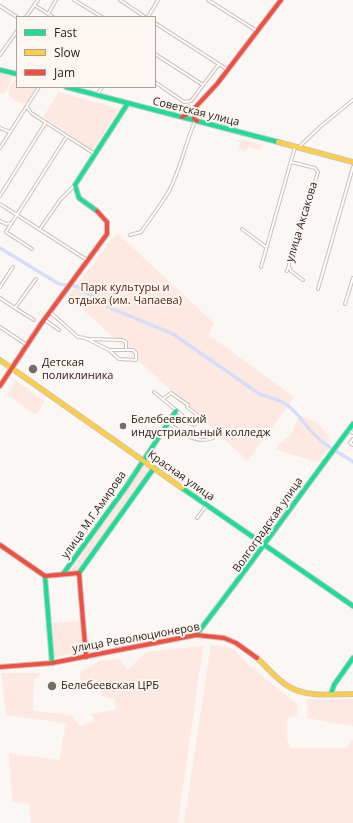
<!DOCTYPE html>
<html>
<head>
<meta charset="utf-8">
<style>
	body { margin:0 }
	#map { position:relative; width:353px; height:823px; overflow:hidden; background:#fbf7f5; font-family:"Open Sans",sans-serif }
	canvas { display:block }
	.legend { position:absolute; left:16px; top:16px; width:140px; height:72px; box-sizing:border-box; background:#fdf6f3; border:1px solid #aaa19d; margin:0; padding:5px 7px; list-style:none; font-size:12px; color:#2e221d }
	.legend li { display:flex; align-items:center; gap:8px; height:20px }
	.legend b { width:20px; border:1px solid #aaa19d }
</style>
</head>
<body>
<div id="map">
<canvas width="353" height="823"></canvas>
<ul class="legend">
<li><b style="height:5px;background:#16e098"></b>Fast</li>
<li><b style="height:5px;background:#ffcf43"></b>Slow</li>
<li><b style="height:5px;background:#f24e42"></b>Jam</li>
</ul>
</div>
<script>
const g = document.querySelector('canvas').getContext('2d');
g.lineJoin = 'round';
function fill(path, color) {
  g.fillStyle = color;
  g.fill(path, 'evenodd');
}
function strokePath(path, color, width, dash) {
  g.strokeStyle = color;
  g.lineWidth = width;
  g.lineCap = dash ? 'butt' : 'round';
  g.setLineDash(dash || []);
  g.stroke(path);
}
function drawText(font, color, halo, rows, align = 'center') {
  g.font = font + ' "Open Sans",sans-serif';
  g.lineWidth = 4;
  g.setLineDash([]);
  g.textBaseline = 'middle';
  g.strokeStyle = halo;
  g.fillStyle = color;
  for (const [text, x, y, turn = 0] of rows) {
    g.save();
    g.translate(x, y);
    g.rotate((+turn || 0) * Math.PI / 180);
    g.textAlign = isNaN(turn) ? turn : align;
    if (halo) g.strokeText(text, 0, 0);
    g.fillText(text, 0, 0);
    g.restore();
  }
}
fill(new Path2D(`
	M 0,73 L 11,76 L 12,78 L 6,92 L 2,94 L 0,93 Z
	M 17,78 L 17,87 L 38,87 C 29,103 23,110 8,94 L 11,84 Z
	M 59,92 L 119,109 L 92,150 L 43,117 Z
	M 243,139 L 262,145 L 260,150 L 249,147 L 244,152 L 239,149 L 240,141 Z
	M 117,233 L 214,323 L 209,335 L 294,397 L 248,461 L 68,296 Z
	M 16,381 L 45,401 L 36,415 L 7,395 Z
	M 299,415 L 318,423 L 329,436 L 328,449 L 318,462 L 276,450 L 278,445 L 292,433 Z
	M 147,465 L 150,467 L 149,471 L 78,573 L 74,574 L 71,572 L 72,568 L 143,466 Z
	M 80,621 L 83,652 L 54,657 L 52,623 Z
	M 211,644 L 234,649 L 244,661 L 297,704 L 297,716 L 287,718 L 287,739 L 291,748 L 347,748 L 353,739 L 353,823 L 184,823 Z
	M 203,646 L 178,823 L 31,823 L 29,804 L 12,801 L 9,753 L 59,760 L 66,723 L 6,715 L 1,673 L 42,673 L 34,680 L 33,711 L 71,715 L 80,726 L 95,721 L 91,714 L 115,710 L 115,699 L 102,696 L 100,682 L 83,685 L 79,673 L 99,661 L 120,659 L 127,670 L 147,652 Z
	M 307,699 L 353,699 L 353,726 L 307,718 Z`), '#fde9e1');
strokePath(new Path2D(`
	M 0,248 L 59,284 L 76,286 L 113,309 L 173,334 L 261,395 C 298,403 295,417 319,439 C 329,448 342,454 353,462`), '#d6ddf8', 3.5);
const street = new Path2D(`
	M 74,0 L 102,17
	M 120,0 L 145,17
	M 208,0 L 257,31
	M 34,5 L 53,17
	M 0,6 L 17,17
	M 48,14 L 56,0
	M 26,17 L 38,0
	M 148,17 L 158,0
	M 155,23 L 228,70
	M 155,54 L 203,85
	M 0,55 L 17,31
	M 155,82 L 184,102 L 191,101 L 219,64
	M 97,95 L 102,87
	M 27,107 L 31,113 L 95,154
	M 0,128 L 10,132
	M 299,147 L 321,126 L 353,100
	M 0,148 L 39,87
	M 0,196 L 46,122
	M 0,204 L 87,260
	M 0,221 L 6,224 L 12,223
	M 40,229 L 60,200 L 75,185
	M 242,229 L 266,247
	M 130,235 L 141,232 C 150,219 161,205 169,191 C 181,168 185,144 195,121
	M 32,249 L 6,232 L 67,136
	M 289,266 L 291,271 L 303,280
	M 261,267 L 295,147
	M 287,271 L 318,172 L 315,168 L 291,162
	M 0,287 L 13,267
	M 318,289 L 353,167
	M 0,298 L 15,308 L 36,279
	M 345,304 L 353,278
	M 15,308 L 34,320
	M 50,312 L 78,337 L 85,338 L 109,350 L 119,359 L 136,360 L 136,353 L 133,350 L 109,350
	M 45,320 L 59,330
	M 0,327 L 27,345
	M 88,339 L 122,340 L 126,342 L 126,349
	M 154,392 L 194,425 L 200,417 L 187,407 L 188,405 L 171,393 L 163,399
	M 168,423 C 181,432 196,445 213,438
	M 348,430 L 353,433
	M 353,439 L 350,443 L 353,445
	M 197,518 L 207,505`);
const fast = new Path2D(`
	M 0,70 L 17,74
	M 66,87 L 278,142
	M 97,211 L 79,198 L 75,185 L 128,103
	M 182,488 L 353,606
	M 79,573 L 154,468
	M 63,574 L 126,487 L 176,411
	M 45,576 L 52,663
	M 196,635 C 250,566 300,494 353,424
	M 331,694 L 334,685 L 353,658`);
const slow = new Path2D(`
	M 278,142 L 353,162
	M 0,360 L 182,488
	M 257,658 C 267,667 277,680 288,686 C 306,698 332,694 353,694`);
const jam = new Path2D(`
	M 194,110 L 194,118 L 197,121
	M 182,117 L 191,112 L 217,84 L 281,0
	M 0,386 L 41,324 L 107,234 L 107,222 L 97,211
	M 0,545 L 45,576 L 79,573
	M 79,573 L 86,657
	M 0,667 L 52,663 L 196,635 L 224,638 L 236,643 L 257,658`);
strokePath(street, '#cac1be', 4);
strokePath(fast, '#cac1be', 6);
strokePath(slow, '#cac1be', 6);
strokePath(jam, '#cac1be', 6);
strokePath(street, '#fefefe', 2);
strokePath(fast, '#16e098', 4);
strokePath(slow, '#ffcf43', 4);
strokePath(jam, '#f24e42', 4);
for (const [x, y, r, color] of [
	[33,369,5,"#766d69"],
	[123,426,4,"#766d69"],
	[52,686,5,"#766d69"]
]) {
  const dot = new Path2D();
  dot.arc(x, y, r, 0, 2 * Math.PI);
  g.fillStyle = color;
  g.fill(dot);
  strokePath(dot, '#fdf6f3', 1.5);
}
drawText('11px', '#2e221d', '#fdf6f3', [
	["Советская улица",196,112,14],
	["улица Аксакова",302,222,-73],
	["Красная улица",181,476,35],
	["улица М.Г.Амирова",94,515,-55],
	["Волгоградская улица",268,525,-55],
	["улица Революционеров",136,638,-10]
]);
drawText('11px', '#4f1d07', '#fdf6f3', [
	["Парк культуры и",125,288],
	["отдыха (им. Чапаева)",125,301]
]);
drawText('11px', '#2e221d', '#fdf6f3', [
	["Детская",42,363],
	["поликлиника",42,376],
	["Белебеевский",131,420],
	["индустриальный колледж",131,433],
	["Белебеевская ЦРБ",61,686]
], 'left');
</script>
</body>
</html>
